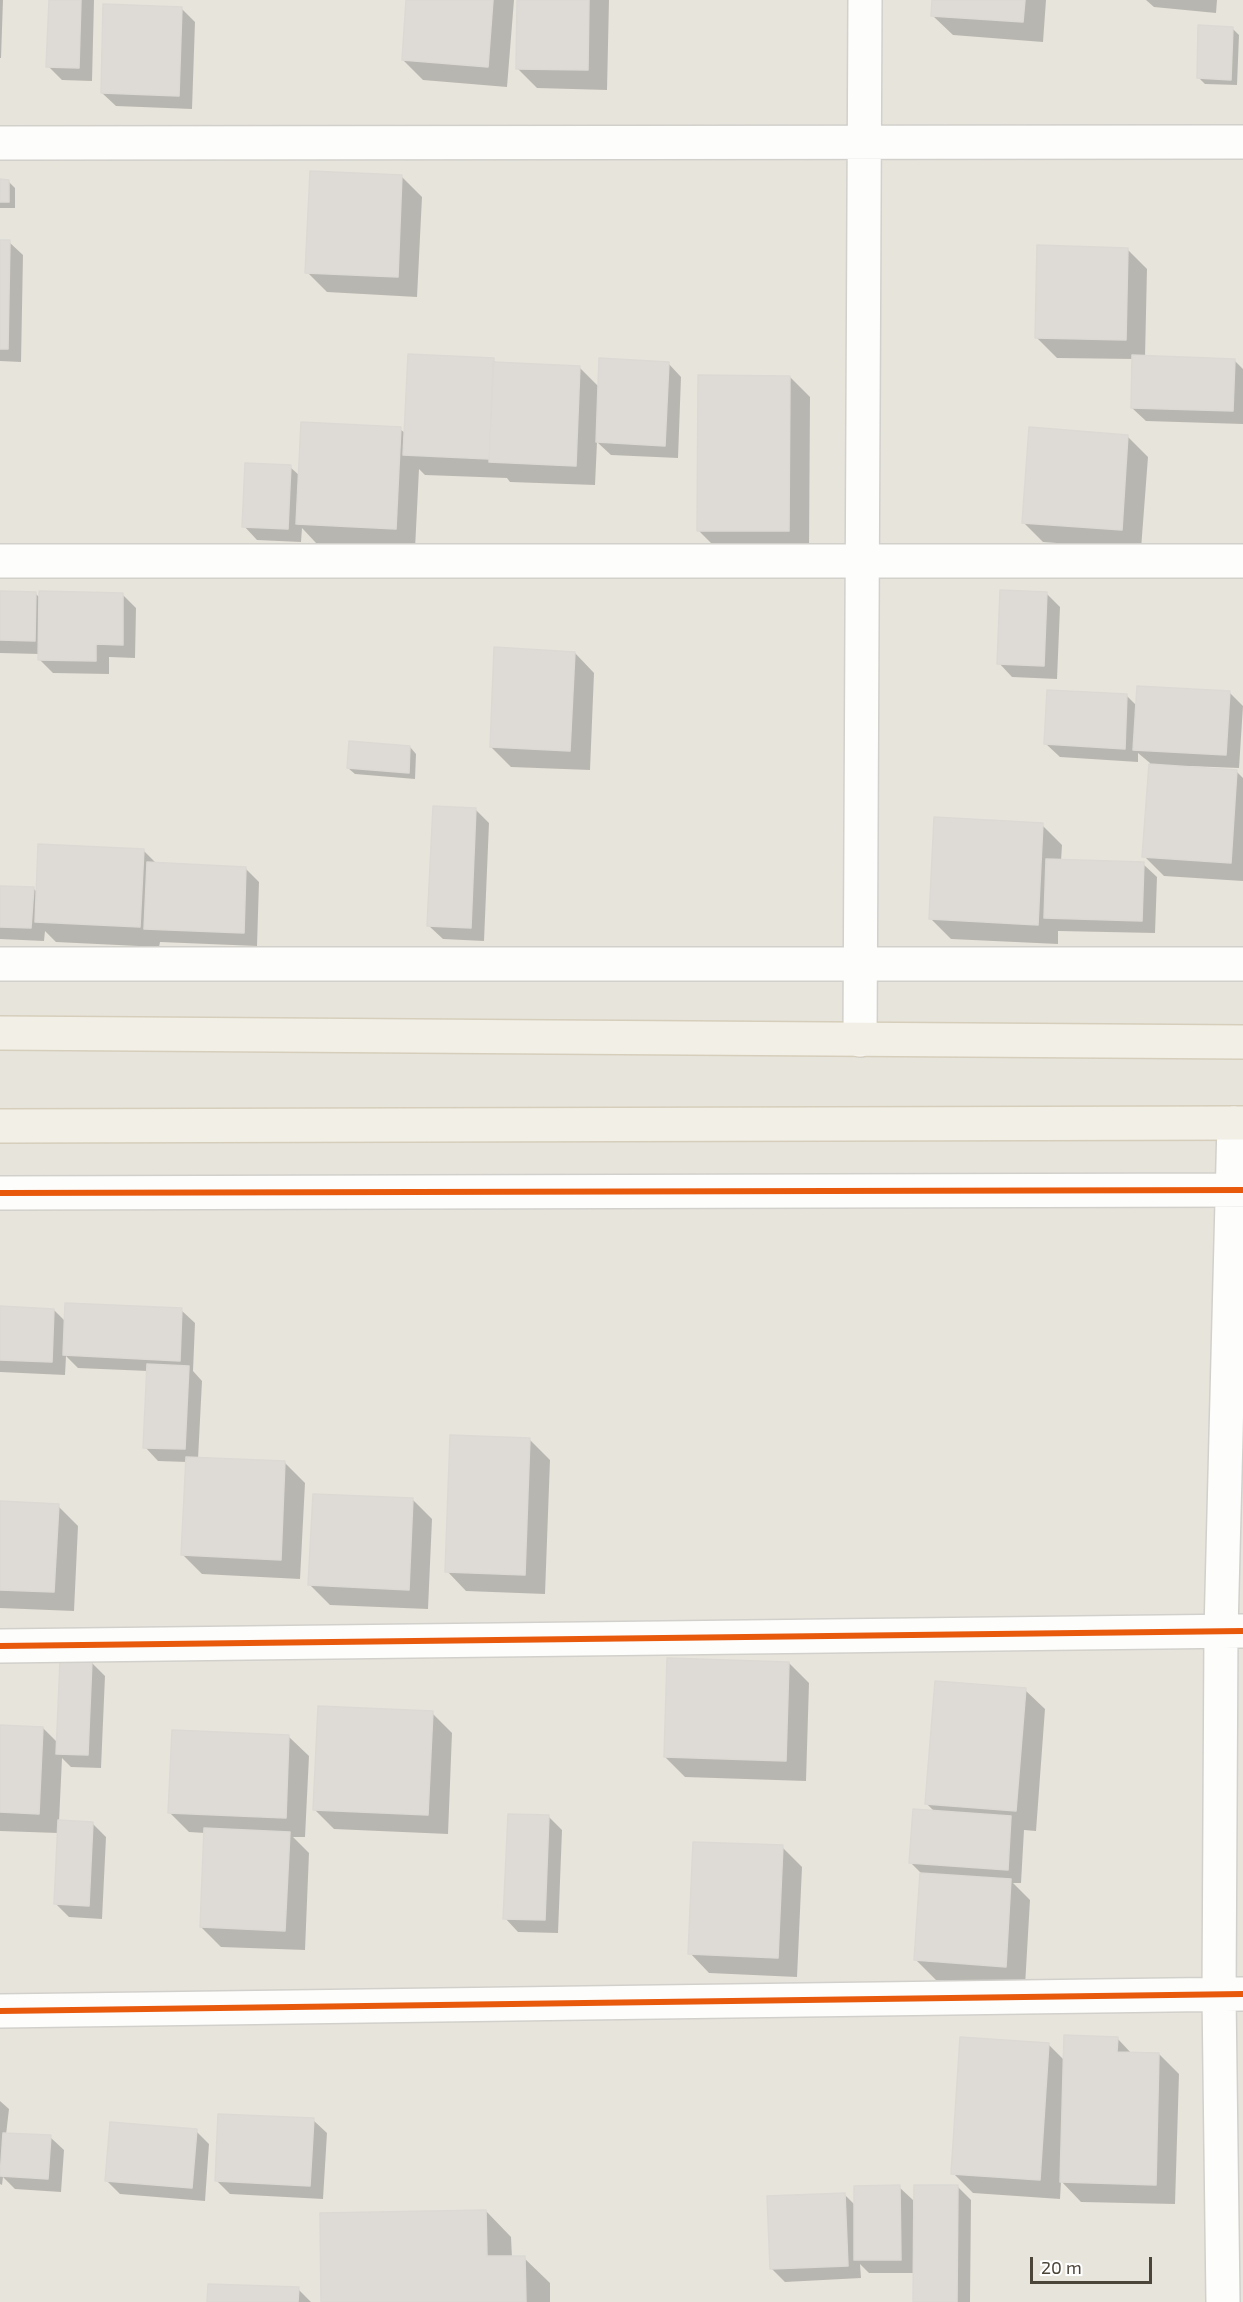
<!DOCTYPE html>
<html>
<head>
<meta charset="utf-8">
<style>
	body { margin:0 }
	#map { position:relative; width:1243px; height:2302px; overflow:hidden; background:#f4f2ee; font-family:"Exo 2",sans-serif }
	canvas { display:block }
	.scale { position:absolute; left:1030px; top:2257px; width:122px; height:27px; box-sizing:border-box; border:3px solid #4b4439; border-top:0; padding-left:8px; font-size:18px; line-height:21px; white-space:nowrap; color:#4b4439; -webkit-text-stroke:4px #fff; paint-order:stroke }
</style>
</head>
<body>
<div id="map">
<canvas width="1243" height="2302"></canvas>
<div class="scale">20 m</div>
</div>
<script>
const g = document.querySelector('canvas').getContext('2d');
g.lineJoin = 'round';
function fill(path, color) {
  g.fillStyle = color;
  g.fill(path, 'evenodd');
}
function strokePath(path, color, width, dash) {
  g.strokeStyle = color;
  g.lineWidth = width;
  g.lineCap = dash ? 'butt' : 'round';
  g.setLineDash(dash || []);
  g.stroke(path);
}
fill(new Path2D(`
	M 0,0 L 1243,0 L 1243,2302 L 0,2302 Z`), '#e7e4dc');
fill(new Path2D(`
	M 0,0 L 3,0 L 1,58 L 0,58 Z
	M 50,0 L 94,0 L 92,81 L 62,80 L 48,66 Z
	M 408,0 L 514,0 L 507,87 L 423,80 L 403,60 Z
	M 519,0 L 609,0 L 607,90 L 537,88 L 517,68 Z
	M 934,0 L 1046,0 L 1043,42 L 953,35 L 933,16 Z
	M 1146,0 L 1217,0 L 1216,13 L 1154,7 Z
	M 181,8 L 195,22 L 192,109 L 116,106 L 102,93 Z
	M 1232,28 L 1239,35 L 1237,85 L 1205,84 L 1198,77 Z
	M 402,177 L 422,197 L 417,297 L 327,292 L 307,272 Z
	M 0,181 L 8,181 L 15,188 L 15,208 L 0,208 Z
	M 0,241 L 9,242 L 23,255 L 21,362 L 0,361 Z
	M 1127,249 L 1147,269 L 1145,357 L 1234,360 L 1243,369 L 1243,424 L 1146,421 L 1132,408 L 1134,359 L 1057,358 L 1037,338 Z
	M 493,360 L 497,363 L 579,367 L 600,388 L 668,363 L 681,377 L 678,458 L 611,455 L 597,442 L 595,485 L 510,482 L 507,478 L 425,475 L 419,469 L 415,549 L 317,544 L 302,528 L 301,542 L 257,540 L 244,526 L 290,467 L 300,476 L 400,429 L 406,434 Z
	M 790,377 L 810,397 L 809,551 L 718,550 L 698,530 Z
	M 1128,437 L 1148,457 L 1141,549 L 1043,542 L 1023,522 Z
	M 0,592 L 35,593 L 40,598 L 122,594 L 136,608 L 135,658 L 109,657 L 109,674 L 53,673 L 39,659 L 39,654 L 0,653 Z
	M 1046,593 L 1060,607 L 1057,679 L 1012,677 L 999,663 Z
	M 575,653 L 594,673 L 590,770 L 511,767 L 491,747 Z
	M 1229,692 L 1243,706 L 1239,768 L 1188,766 L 1188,768 L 1237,772 L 1243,778 L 1243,881 L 1164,876 L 1144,856 L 1150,763 L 1138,753 L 1138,762 L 1060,757 L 1046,744 L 1126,695 L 1137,706 Z
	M 410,747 L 416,754 L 415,779 L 355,774 L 348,768 Z
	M 475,809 L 489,823 L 484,941 L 443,939 L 429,926 Z
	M 1042,825 L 1062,845 L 1061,861 L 1143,864 L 1157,877 L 1155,933 L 1058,931 L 1058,944 L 951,939 L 931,919 Z
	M 143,850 L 157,864 L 246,869 L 259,882 L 257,946 L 160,942 L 159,947 L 56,942 L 45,931 L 44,941 L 0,939 L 0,887 L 33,888 L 38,893 Z
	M 0,1308 L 54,1310 L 66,1322 L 181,1310 L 195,1323 L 193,1371 L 202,1381 L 198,1459 L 285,1463 L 305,1483 L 300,1579 L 202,1574 L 182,1554 L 187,1462 L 158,1461 L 145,1447 L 148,1371 L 78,1368 L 66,1356 L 65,1375 L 0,1372 Z
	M 530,1440 L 550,1460 L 545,1594 L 466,1591 L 447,1571 Z
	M 412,1499 L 432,1519 L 428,1609 L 330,1605 L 310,1585 Z
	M 0,1503 L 58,1506 L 78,1526 L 74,1611 L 0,1608 Z
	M 92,1663 L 105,1676 L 101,1768 L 71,1767 L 62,1758 L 59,1822 L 92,1823 L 106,1837 L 102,1919 L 69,1917 L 55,1903 L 58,1833 L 0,1831 L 0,1726 L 43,1728 L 58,1743 Z
	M 789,1663 L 809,1683 L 806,1781 L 685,1777 L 665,1757 Z
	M 1025,1690 L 1045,1709 L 1036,1831 L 1024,1830 L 1021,1883 L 1013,1883 L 1030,1900 L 1025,1986 L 936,1980 L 916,1960 L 922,1874 L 911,1863 L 935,1812 L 926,1803 Z
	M 432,1713 L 452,1733 L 448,1834 L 334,1829 L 314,1809 Z
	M 289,1737 L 309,1756 L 305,1837 L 293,1837 L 309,1853 L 305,1950 L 221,1947 L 201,1927 L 205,1833 L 189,1832 L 169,1812 Z
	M 549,1817 L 562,1830 L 558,1933 L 518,1932 L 505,1918 Z
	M 782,1847 L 802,1867 L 797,1977 L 709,1973 L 690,1953 Z
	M 1117,2038 L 1132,2054 L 1159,2054 L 1179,2074 L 1175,2204 L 1081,2202 L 1061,2181 L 1060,2199 L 973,2193 L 953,2173 L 1049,2045 L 1065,2061 Z
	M 0,2101 L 9,2109 L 6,2135 L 50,2137 L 64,2150 L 61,2192 L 15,2189 L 3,2177 L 2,2185 L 0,2184 Z
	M 313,2120 L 327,2133 L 323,2199 L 230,2194 L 217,2181 Z
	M 196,2131 L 209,2144 L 205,2201 L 120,2194 L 106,2180 Z
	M 899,2187 L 913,2200 L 913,2220 L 916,2220 L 958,2187 L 971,2200 L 970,2302 L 915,2302 L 915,2273 L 869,2273 L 860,2264 L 861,2278 L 785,2282 L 771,2268 L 845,2195 L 855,2205 Z
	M 486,2211 L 511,2237 L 512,2258 L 524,2258 L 550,2283 L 550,2302 L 323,2302 Z
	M 298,2289 L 311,2302 L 209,2302 Z`), '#0003');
const building = new Path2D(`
	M 49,0 L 81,0 L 79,68 L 46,67 Z
	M 406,0 L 493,0 L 488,67 L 402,60 Z
	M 517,0 L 589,0 L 588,70 L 516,69 Z
	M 932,0 L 1025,0 L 1023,22 L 931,16 Z
	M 103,4 L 182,7 L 179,96 L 101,93 Z
	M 1198,25 L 1233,27 L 1231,80 L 1197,78 Z
	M 310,171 L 402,175 L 398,277 L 305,273 Z
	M 0,179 L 9,180 L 9,202 L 0,202 Z
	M 0,240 L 10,240 L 8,349 L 0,349 Z
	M 1037,245 L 1128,248 L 1126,340 L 1035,338 Z
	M 408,354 L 494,358 L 489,459 L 403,455 Z
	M 1132,355 L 1235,359 L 1233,411 L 1131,408 Z
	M 599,358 L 669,362 L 665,446 L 596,442 Z
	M 493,362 L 580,366 L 576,466 L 489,462 Z
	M 698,375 L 790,376 L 789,531 L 697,531 Z
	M 301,422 L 401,427 L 396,529 L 296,524 Z
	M 1029,427 L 1128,435 L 1122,530 L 1022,523 Z
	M 245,463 L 291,465 L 288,529 L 242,527 Z
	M 1000,590 L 1047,592 L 1044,666 L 997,664 Z
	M 0,591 L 36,592 L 35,641 L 0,640 Z
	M 39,591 L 123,593 L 123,645 L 96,644 L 96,661 L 38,660 Z
	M 494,647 L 575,652 L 570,751 L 490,747 Z
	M 1137,686 L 1230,691 L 1226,755 L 1133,750 Z
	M 1047,690 L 1127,694 L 1125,749 L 1044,744 Z
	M 349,741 L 410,746 L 409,773 L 347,768 Z
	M 1149,764 L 1237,770 L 1231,863 L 1142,857 Z
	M 433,806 L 476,808 L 471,928 L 427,926 Z
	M 934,817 L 1043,823 L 1038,925 L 929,919 Z
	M 38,844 L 144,849 L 140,927 L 35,922 Z
	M 1046,859 L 1144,862 L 1142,921 L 1044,918 Z
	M 147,862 L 246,867 L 244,933 L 144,929 Z
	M 0,886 L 34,887 L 31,928 L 0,927 Z
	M 65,1303 L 182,1308 L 180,1361 L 63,1355 Z
	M 0,1306 L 54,1309 L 52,1362 L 0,1360 Z
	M 147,1364 L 189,1366 L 185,1449 L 143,1448 Z
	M 450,1435 L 530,1438 L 525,1575 L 445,1572 Z
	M 186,1457 L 285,1461 L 281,1560 L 181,1555 Z
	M 313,1494 L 413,1498 L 409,1590 L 308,1585 Z
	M 0,1501 L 59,1504 L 54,1592 L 0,1590 Z
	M 667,1658 L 789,1662 L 786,1761 L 664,1757 Z
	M 60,1660 L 92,1661 L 88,1755 L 56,1754 Z
	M 935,1681 L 1026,1688 L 1016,1811 L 925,1804 Z
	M 318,1706 L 433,1711 L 428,1815 L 313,1810 Z
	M 0,1725 L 43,1727 L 39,1814 L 0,1812 Z
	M 172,1730 L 289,1735 L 286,1818 L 168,1813 Z
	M 913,1809 L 1011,1816 L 1008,1870 L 909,1863 Z
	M 508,1814 L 549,1815 L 545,1920 L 503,1919 Z
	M 58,1820 L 93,1822 L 89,1906 L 54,1904 Z
	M 204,1828 L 290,1832 L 285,1931 L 200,1927 Z
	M 693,1842 L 783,1845 L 778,1958 L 688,1954 Z
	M 920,1873 L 1011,1879 L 1006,1967 L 914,1960 Z
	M 1064,2035 L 1118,2037 L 1117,2052 L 1159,2053 L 1156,2185 L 1060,2182 Z
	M 960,2037 L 1049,2043 L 1040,2180 L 951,2174 Z
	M 218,2114 L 314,2118 L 310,2186 L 215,2181 Z
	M 110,2122 L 197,2129 L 192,2188 L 105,2181 Z
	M 3,2133 L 51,2135 L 48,2179 L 0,2176 Z
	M 900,2185 L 901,2260 L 854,2260 L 854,2186 Z
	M 914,2185 L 958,2185 L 957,2302 L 913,2302 Z
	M 845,2193 L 848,2266 L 770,2269 L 767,2196 Z
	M 486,2210 L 487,2256 L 525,2256 L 526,2302 L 321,2302 L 320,2213 Z
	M 208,2284 L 299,2287 L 298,2302 L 207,2302 Z`);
fill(building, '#dedbd6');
strokePath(building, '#dcd9d4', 1.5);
const minor = new Path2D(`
	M 0,143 L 1243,142
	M 0,561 L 1243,561
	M 0,964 L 1243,964
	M 860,1040 L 865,0
	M 0,1193 L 1243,1190
	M 0,1646 L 1243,1631
	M 0,2011 L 1243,1994
	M 1223,2302 L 1219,1995 L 1221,1631 L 1234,1123`);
const major = new Path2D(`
	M 0,1033 L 1243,1042
	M 0,1126 L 1243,1123`);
strokePath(minor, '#d2d0cb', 36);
strokePath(major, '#d6cebb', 36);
strokePath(minor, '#fdfdfc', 33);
strokePath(major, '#f2efe6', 33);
strokePath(new Path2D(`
	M 0,1193 L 1243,1190
	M 0,1646 L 1243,1631
	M 0,2011 L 1243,1994`), '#e8590c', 6);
</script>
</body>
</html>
